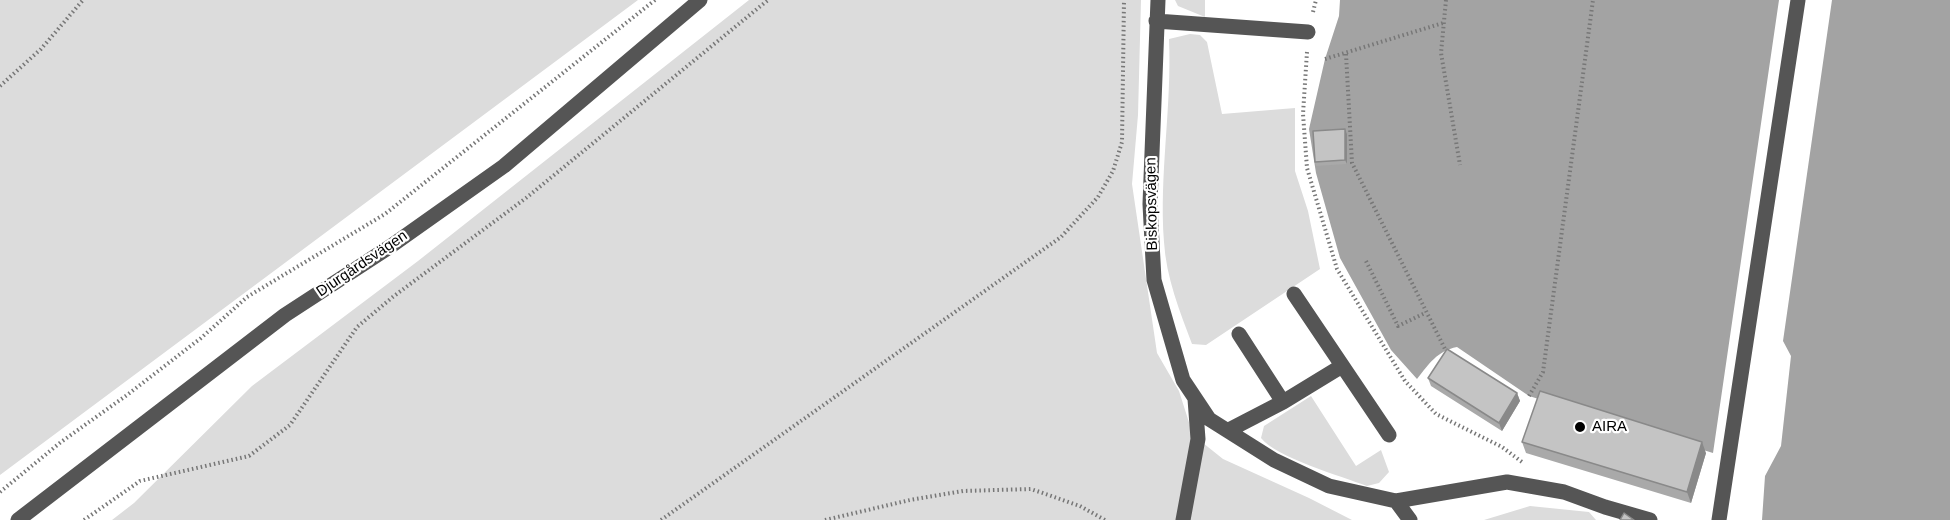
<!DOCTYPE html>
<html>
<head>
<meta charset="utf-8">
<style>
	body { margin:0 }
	canvas { display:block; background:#fff }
</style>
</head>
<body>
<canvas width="1950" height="520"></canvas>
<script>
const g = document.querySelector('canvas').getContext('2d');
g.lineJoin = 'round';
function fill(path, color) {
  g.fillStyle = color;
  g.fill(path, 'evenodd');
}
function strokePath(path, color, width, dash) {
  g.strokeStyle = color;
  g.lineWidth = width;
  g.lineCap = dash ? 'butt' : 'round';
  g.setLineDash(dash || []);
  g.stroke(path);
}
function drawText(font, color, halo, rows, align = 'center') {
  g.font = font + ' Helvetica,sans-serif';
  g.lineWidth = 4.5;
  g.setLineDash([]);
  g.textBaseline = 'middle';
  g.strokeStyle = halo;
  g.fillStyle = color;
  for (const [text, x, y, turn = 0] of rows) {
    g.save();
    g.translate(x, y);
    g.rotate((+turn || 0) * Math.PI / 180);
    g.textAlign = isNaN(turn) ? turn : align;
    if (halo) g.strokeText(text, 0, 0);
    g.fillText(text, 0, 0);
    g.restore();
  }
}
fill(new Path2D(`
	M 0,0 L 638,0 L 0,475 Z
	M 749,0 L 1141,0 L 1138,115 L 1132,184 L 1157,353 L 1179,391 L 1193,435 L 1223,459 L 1309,498 L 1352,520 L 112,520 L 134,503 L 252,386 L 418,261 Z
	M 1175,0 L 1205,0 L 1205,17 L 1178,6 Z
	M 1190,34 L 1200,35 L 1207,42 L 1222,114 L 1295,108 L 1295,171 L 1308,211 L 1320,269 L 1206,345 L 1192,344 C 1180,312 1166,277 1164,242 C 1159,174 1172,107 1169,39 Z
	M 1311,396 L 1356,466 L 1381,450 L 1389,472 L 1379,483 L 1367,486 C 1341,476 1277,458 1261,438 L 1264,426 Z
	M 1530,506 L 1589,512 L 1596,520 L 1484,520 Z`), '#dcdcdc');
fill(new Path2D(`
	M 1340,0 L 1779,0 L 1713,453 L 1529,396 L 1457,347 C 1437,351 1429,364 1417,379 L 1391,350 L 1340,258 L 1316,173 L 1309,129 L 1325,59 L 1339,16 Z
	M 1832,0 L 1950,0 L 1950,520 L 1762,520 L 1765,476 L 1781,446 L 1791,356 L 1783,341 Z`), '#a3a3a3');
strokePath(new Path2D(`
	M 1446,0 L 1441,53 L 1460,165
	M 1313,12 L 1316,0
	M 1307,52 L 1303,114 L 1307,168 L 1337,269 L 1405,381 L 1436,414 L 1502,447 L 1522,462
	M 1346,54 L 1352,163 L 1445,349
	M 1325,59 L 1443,23
	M 0,86 L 41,49 L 83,0
	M 1366,261 L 1398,326 L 1425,313
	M 1529,396 L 1543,372 L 1593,0
	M 0,492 L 61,442 L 127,395 L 201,338 L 247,297 L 385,214 L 655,0
	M 84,520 L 140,481 L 249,456 L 290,425 L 357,327 L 394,296 L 526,198 L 768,0
	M 661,520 L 1061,237 L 1098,197 L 1113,171 L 1122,142 L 1124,0
	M 825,520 L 910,500 L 963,491 L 1031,489 L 1080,506 L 1105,520`), '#777', 4, [1.5, 3]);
strokePath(new Path2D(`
	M 1158,0 L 1150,204 L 1154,280 L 1183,380 L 1209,419 L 1274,460 L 1329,486 L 1396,501 L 1507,482 L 1564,492 L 1605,507 L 1650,520
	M 1156,21 L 1308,32
	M 1294,294 L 1389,435
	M 1239,334 L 1283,402
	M 1229,430 L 1283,402 L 1342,366
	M 1396,501 L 1410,520
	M 18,520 L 285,315 L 391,246 L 504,166 L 700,0
	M 1183,520 L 1198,439 L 1195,399
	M 1719,520 L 1798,0`), '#555', 15);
fill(new Path2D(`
	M 1345,129 L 1347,134 L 1347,164 L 1316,166 L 1315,162 Z
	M 1428,378 L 1517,393 L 1520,401 L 1502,431 L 1431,386 Z
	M 1522,442 L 1706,453 L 1691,503 L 1526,453 Z`), '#a9a9a9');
fill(new Path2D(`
	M 1345,129 L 1347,134 L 1347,164 L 1345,160 Z
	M 1517,393 L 1520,401 L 1502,431 L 1499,423 Z
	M 1702,442 L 1706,453 L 1691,503 L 1687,492 Z`), '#898989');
const building = new Path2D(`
	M 1345,129 L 1345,160 L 1315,162 L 1313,131 Z
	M 1447,349 L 1517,393 L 1499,423 L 1428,378 Z
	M 1540,391 L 1702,442 L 1687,492 L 1522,442 Z
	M 1624,513 L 1634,520 L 1620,520 Z`);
fill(building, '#c4c4c4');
strokePath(building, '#898989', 1.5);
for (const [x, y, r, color] of [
	[1580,427,6,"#000"]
]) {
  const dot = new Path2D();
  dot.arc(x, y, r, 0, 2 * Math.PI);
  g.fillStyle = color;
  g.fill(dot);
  strokePath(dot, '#fff', 2);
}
drawText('15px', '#000', '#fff', [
	["Biskopsvägen",1152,204,-91],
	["Djurgårdsvägen",362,264,-34]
]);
drawText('15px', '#000', '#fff', [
	["AIRA",1592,427]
], 'left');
</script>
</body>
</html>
